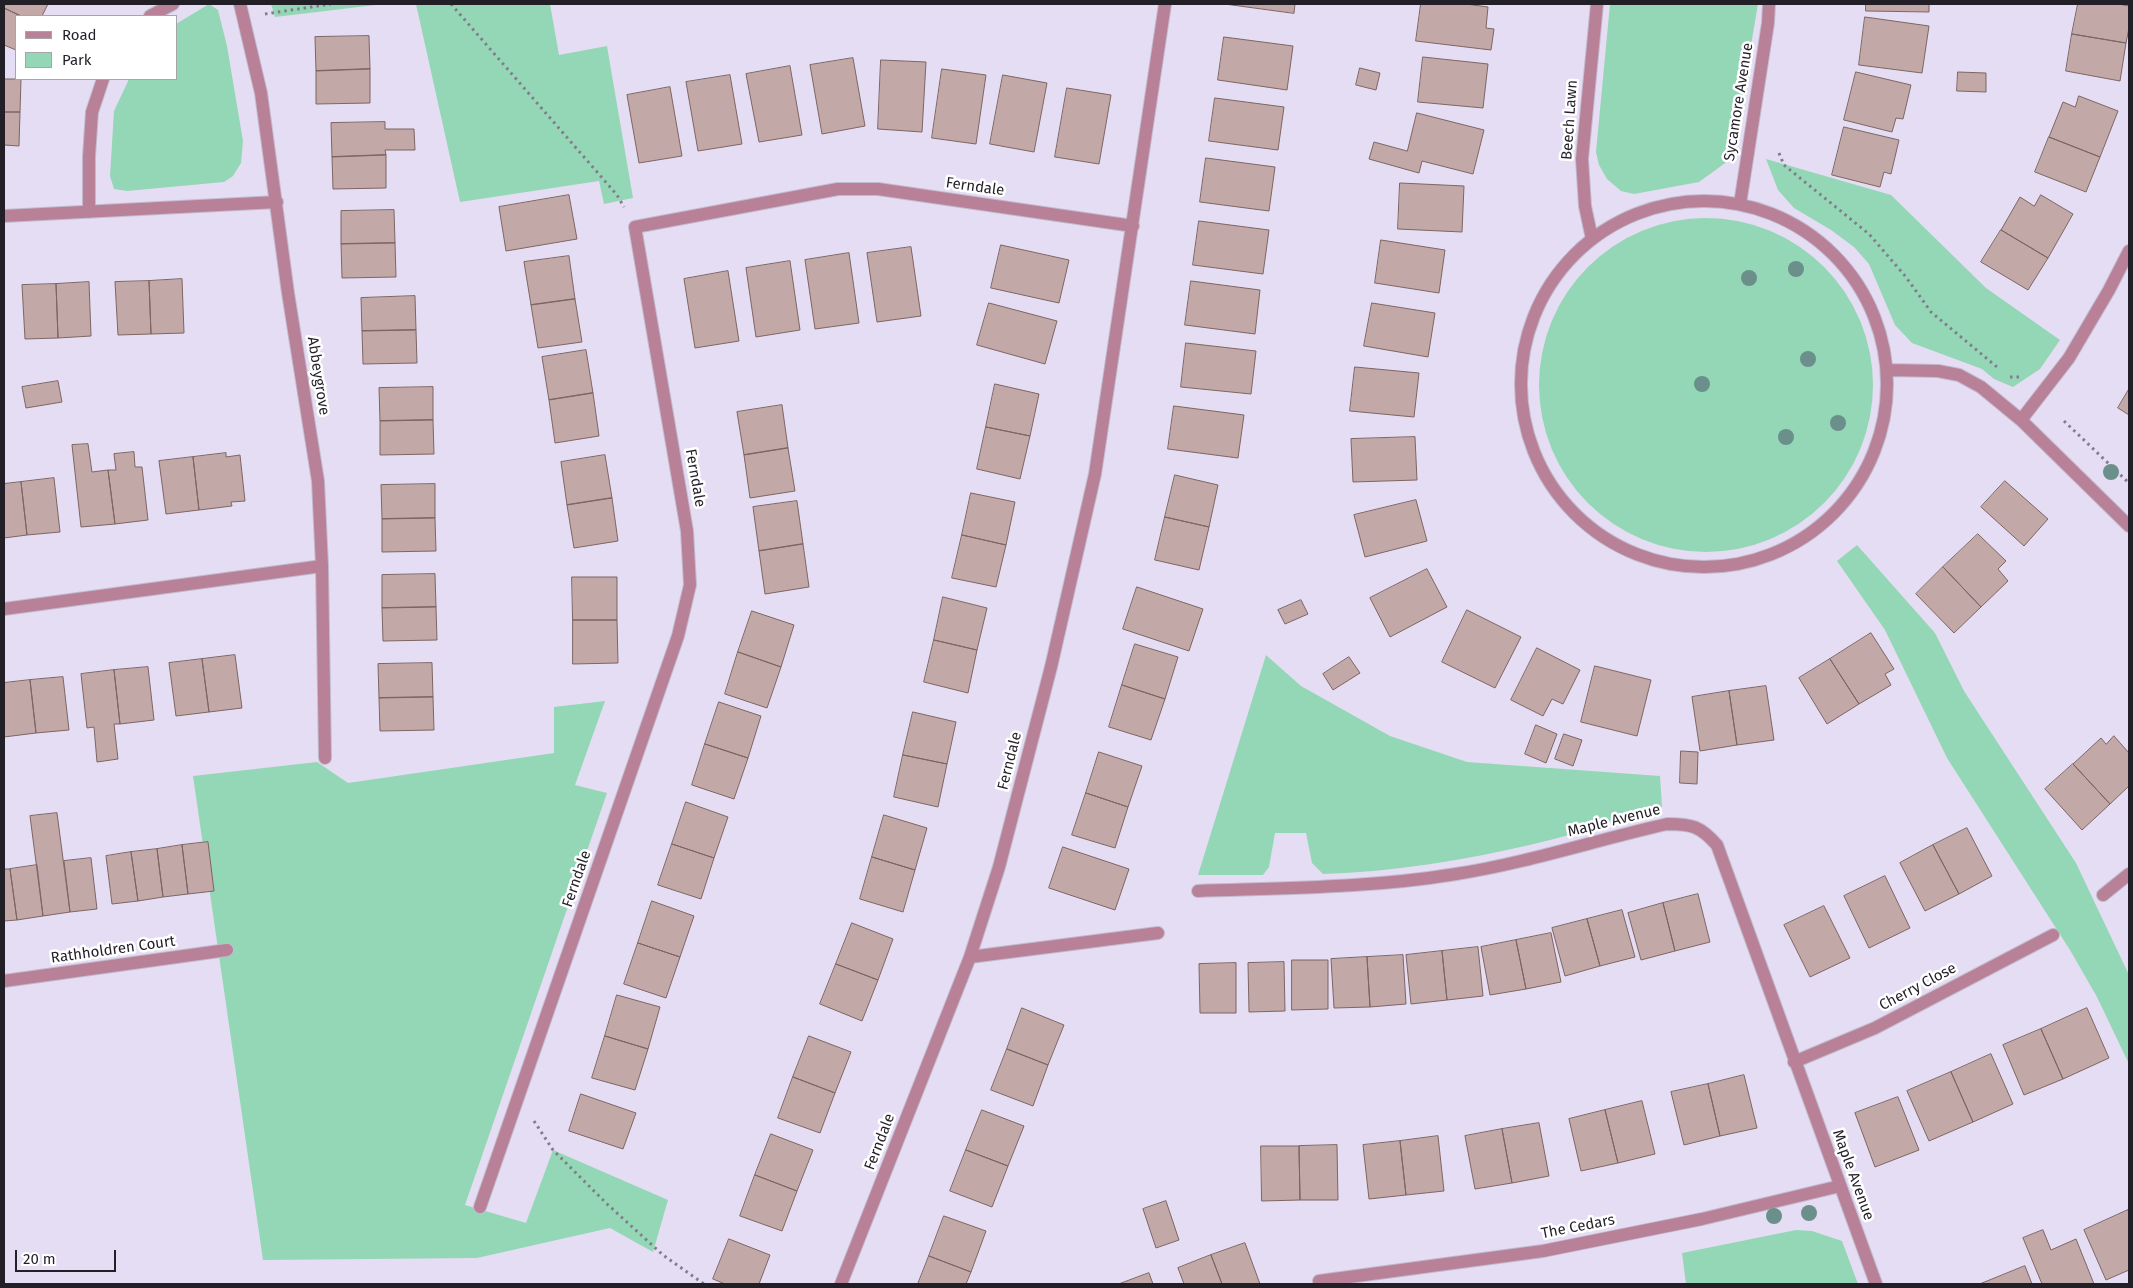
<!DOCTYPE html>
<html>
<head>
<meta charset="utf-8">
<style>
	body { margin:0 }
	#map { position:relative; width:2133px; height:1288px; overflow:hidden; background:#e5ddf3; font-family:"Fira Sans",sans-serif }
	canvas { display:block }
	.frame { position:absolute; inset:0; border:5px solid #221f27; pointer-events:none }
	.legend { position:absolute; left:15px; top:15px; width:162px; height:65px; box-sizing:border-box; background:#fff; border:1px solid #a7a5a9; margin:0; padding:6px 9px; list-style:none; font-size:15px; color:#221f27 }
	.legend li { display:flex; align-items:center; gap:10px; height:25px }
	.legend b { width:25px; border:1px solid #a7a5a9 }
	.scale { position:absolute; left:15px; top:1250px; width:101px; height:22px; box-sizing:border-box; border:2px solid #221f27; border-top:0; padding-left:6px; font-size:15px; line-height:18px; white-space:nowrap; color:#221f27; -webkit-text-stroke:4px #fff; paint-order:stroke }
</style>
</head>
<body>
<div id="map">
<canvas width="2133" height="1288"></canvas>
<div class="frame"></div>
<ul class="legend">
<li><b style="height:6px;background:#b88197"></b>Road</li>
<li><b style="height:14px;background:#94d7b6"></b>Park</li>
</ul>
<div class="scale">20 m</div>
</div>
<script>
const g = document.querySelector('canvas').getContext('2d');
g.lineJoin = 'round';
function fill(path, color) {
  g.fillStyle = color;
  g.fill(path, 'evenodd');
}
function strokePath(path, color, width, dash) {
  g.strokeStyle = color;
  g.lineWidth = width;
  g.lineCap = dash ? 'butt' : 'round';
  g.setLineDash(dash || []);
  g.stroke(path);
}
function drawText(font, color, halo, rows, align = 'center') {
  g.font = font + ' "Fira Sans",sans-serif';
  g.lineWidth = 5;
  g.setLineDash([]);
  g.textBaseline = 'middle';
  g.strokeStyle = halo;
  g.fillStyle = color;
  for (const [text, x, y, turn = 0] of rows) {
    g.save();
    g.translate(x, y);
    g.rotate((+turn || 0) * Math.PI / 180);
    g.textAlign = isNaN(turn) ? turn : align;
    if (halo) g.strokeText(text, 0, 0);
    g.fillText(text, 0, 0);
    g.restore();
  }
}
fill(new Path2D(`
	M 209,4 L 218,10 L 227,46 L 243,141 L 241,163 L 233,176 L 224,182 L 127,191 L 114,189 L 110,176 L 114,111 L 129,79 L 176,79 L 176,24 Z
	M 271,4 L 384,4 L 275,17 Z
	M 416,4 L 550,4 L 559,55 L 607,46 L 633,198 L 604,204 L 599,181 L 460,202 Z
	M 1610,4 L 1758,4 L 1733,151 L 1728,161 L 1699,182 L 1634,194 L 1621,191 L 1607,179 L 1599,165 L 1596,152 Z
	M 1766,159 L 1891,195 L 1986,288 L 2060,340 L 2040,369 L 2013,387 L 1994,379 L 1982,369 L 1912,343 L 1895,325 L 1869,264 L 1854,247 L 1831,230 L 1794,208 L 1778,190 Z
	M1539 385a167 167 0 1 1 334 0a167 167 0 1 1-334 0Z
	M 1857,545 L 1935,633 L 1964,691 L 2076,863 L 2129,975 L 2129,1064 L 2097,997 L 2070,950 L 1947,758 L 1885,630 L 1837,561 Z
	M 1266,655 L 1301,686 L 1390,736 L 1467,762 L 1660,776 L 1662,807 C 1619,819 1577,834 1534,844 C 1465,860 1394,872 1323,874 L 1312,863 L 1306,833 L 1275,833 L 1269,867 L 1263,875 L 1198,875 Z
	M 605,701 L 575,785 L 607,793 L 465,1205 L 526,1223 L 553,1150 L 668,1200 L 653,1252 L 610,1228 L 477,1258 L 263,1260 L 193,776 L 317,762 L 348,783 L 554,753 L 554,707 Z
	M 1796,1230 L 1812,1231 L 1842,1241 L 1858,1284 L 1686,1284 L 1682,1253 Z`), '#94d7b6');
const building = new Path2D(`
	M 4,4 L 48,4 L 42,16 L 21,16 L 4,8 Z
	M 1225,4 L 1295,4 L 1294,13 Z
	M 1421,4 L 1466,4 L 1488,7 L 1486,28 L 1494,29 L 1491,50 L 1416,41 Z
	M 1866,4 L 1929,4 L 1929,12 L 1866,11 Z
	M 2078,4 L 2118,4 L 2129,6 L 2129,28 L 2126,43 L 2072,34 Z
	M 4,8 L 21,16 L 16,16 L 16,50 L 4,45 Z
	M 1865,17 L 1929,26 L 1922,73 L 1859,65 Z
	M 2072,34 L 2126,43 L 2120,81 L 2066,71 Z
	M 369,36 L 370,69 L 316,71 L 315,37 Z
	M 1224,37 L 1293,46 L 1287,90 L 1218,80 Z
	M 1423,57 L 1488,64 L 1483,108 L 1418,102 Z
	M 853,58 L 865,126 L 822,134 L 810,65 Z
	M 881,60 L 926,62 L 922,132 L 878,129 Z
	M 790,66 L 802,135 L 759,142 L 746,74 Z
	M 1360,68 L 1380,73 L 1376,90 L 1356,85 Z
	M 370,69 L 370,103 L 316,104 L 316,71 Z
	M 942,69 L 986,75 L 976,144 L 932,138 Z
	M 1856,72 L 1911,85 L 1903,119 L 1896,118 L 1892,132 L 1844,120 Z
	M 1958,72 L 1986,73 L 1986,92 L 1957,91 Z
	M 730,75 L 742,144 L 698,151 L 686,82 Z
	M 1003,75 L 1047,83 L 1034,152 L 990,144 Z
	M 4,79 L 21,79 L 20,112 L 4,112 Z
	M 670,87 L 682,156 L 639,163 L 627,95 Z
	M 1067,88 L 1111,95 L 1099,164 L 1055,157 Z
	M 2079,96 L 2118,111 L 2100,157 L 2049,137 L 2063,102 L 2075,107 Z
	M 1215,98 L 1284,107 L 1278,150 L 1209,141 Z
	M 4,112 L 20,112 L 19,146 L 4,145 Z
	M 1417,113 L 1484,130 L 1473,174 L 1422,161 L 1419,173 L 1369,159 L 1374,142 L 1407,151 Z
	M 385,122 L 385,129 L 414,129 L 415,150 L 385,150 L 386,155 L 332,157 L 331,123 Z
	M 1844,127 L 1899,140 L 1891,174 L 1884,172 L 1880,187 L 1832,175 Z
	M 2049,137 L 2100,157 L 2086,192 L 2035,172 Z
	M 386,155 L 386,188 L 333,189 L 332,157 Z
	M 1206,158 L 1275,167 L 1269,211 L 1200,202 Z
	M 1400,183 L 1464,186 L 1462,232 L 1398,229 Z
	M 569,195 L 577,239 L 506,251 L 499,207 Z
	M 2041,195 L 2073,214 L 2048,258 L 2001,230 L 2020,197 L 2034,206 Z
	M 394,210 L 395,243 L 341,244 L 341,211 Z
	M 1199,221 L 1269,230 L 1263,274 L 1193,265 Z
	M 2001,230 L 2048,258 L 2028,290 L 1981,262 Z
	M 1381,240 L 1445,250 L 1439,293 L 1375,283 Z
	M 395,243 L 396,277 L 342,278 L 341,244 Z
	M 1001,245 L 1069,260 L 1059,303 L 991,288 Z
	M 911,247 L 921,316 L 877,322 L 867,253 Z
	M 849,253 L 859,323 L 815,329 L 805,260 Z
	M 569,256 L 575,299 L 531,305 L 524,262 Z
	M 790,261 L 800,330 L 756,337 L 746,268 Z
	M 728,271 L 739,341 L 695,348 L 684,279 Z
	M 182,279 L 184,333 L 151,334 L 149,281 Z
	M 149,281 L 151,334 L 118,335 L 115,282 Z
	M 1191,281 L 1260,290 L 1255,334 L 1185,325 Z
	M 89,282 L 91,336 L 58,338 L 56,284 Z
	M 56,284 L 58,338 L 25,339 L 22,285 Z
	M 415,296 L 416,330 L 362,331 L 361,298 Z
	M 575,299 L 582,342 L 538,348 L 531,305 Z
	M 989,303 L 1057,321 L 1045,364 L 977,345 Z
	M 1372,303 L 1435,313 L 1428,357 L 1364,346 Z
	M 416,330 L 417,363 L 363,364 L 362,331 Z
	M 1186,343 L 1256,351 L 1251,394 L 1181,387 Z
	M 586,350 L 593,393 L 549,400 L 542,357 Z
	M 1355,367 L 1419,373 L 1414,417 L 1350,411 Z
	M 58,381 L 62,402 L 26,408 L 22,387 Z
	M 995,384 L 1039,394 L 1030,436 L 986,427 Z
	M 433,387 L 433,420 L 380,421 L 379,388 Z
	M 2129,389 L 2129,415 L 2118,408 Z
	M 593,393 L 599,436 L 555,443 L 549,400 Z
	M 782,405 L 788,448 L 744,455 L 737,412 Z
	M 1174,406 L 1244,415 L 1238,458 L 1168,449 Z
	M 433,420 L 434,454 L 380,455 L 380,421 Z
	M 986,427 L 1030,436 L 1020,479 L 977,469 Z
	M 1415,437 L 1417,480 L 1353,482 L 1351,439 Z
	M 88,444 L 92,472 L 108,470 L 115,524 L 81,527 L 72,445 Z
	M 788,448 L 795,491 L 750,498 L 744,455 Z
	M 134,452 L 135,467 L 142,467 L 148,520 L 115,524 L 108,470 L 116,470 L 114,454 Z
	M 226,453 L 226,457 L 240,455 L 245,501 L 231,502 L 232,506 L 199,510 L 193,457 Z
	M 605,455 L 612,498 L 567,505 L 561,462 Z
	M 193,457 L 199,510 L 166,514 L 159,461 Z
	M 1175,475 L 1218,485 L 1209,527 L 1165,517 Z
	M 54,478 L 60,532 L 27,535 L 21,482 Z
	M 2005,481 L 2048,519 L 2024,546 L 1981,507 Z
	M 21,482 L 27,535 L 4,538 L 4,484 Z
	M 435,484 L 435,518 L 382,519 L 381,485 Z
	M 971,493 L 1015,502 L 1006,545 L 962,535 Z
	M 612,498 L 618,541 L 574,548 L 567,505 Z
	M 1416,500 L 1427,541 L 1365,557 L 1354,515 Z
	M 797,501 L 803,544 L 759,551 L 753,507 Z
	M 1165,517 L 1209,527 L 1199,570 L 1155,560 Z
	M 435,518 L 436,551 L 382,552 L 382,519 Z
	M 1978,534 L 2006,561 L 1998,569 L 2008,581 L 1981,607 L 1943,567 Z
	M 962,535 L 1006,545 L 996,587 L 952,578 Z
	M 803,544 L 809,587 L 765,594 L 759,551 Z
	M 1943,567 L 1981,607 L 1954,633 L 1916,594 Z
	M 1427,569 L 1447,607 L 1390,637 L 1370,598 Z
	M 435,574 L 436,607 L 382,608 L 382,575 Z
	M 572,577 L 617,577 L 617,620 L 573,620 Z
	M 1137,587 L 1203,609 L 1189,651 L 1123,629 Z
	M 943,597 L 987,608 L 977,650 L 934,640 Z
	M 1301,600 L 1308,614 L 1285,624 L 1278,610 Z
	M 436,607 L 437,640 L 383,641 L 382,608 Z
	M 1467,610 L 1521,637 L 1495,688 L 1442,662 Z
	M 752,611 L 794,625 L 781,667 L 738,652 Z
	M 573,620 L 617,620 L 618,663 L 573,664 Z
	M 1871,633 L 1894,669 L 1885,674 L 1891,685 L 1859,704 L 1830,659 Z
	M 934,640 L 977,650 L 968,693 L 924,682 Z
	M 1135,644 L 1178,657 L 1165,699 L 1122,685 Z
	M 1537,648 L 1580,670 L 1563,704 L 1552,699 L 1543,716 L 1511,700 Z
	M 738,652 L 781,667 L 767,708 L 725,694 Z
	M 235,655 L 242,708 L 209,712 L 202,659 Z
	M 1349,657 L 1360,673 L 1333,690 L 1323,674 Z
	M 202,659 L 209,712 L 176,716 L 169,663 Z
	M 1830,659 L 1859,704 L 1827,724 L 1799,678 Z
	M 432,663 L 433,697 L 379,698 L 378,664 Z
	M 1595,666 L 1651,680 L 1637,736 L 1581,722 Z
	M 148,667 L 154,720 L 120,724 L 114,670 Z
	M 114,670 L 120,724 L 114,724 L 118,759 L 97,762 L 94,727 L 87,728 L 81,674 Z
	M 63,677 L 69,730 L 36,733 L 30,680 Z
	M 30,680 L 36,733 L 4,737 L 4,683 Z
	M 1122,685 L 1165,699 L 1151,740 L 1109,727 Z
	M 1766,686 L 1774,740 L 1737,745 L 1729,691 Z
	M 1729,691 L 1737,745 L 1700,751 L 1692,697 Z
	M 433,697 L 434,730 L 380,731 L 379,698 Z
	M 719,702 L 761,716 L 748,758 L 705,744 Z
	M 913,712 L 956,722 L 947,764 L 903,755 Z
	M 1536,725 L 1557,734 L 1546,763 L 1525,754 Z
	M 1564,734 L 1582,740 L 1573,766 L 1555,759 Z
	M 2114,736 L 2129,753 L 2129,786 L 2110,804 L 2073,764 L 2101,738 L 2106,744 Z
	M 705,744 L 748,758 L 734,799 L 692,785 Z
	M 1681,751 L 1698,752 L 1697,784 L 1680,783 Z
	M 1099,752 L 1142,766 L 1128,807 L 1086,793 Z
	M 903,755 L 947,764 L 938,807 L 894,797 Z
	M 2073,764 L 2110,804 L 2082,830 L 2045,789 Z
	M 1086,793 L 1128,807 L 1115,848 L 1072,835 Z
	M 686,802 L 728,817 L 714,858 L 672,844 Z
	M 57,813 L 70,912 L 43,916 L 30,816 Z
	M 884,815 L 927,828 L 915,870 L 872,857 Z
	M 1967,828 L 1992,876 L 1959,894 L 1933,845 Z
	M 208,842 L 214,891 L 188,894 L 182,845 Z
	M 672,844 L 714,858 L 701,899 L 658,885 Z
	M 182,845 L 188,894 L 163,897 L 157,849 Z
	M 1933,845 L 1959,894 L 1925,911 L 1900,863 Z
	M 1063,847 L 1129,869 L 1115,910 L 1049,888 Z
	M 157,849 L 163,897 L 138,901 L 131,852 Z
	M 131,852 L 138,901 L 112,904 L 106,856 Z
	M 872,857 L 915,870 L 903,912 L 860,899 Z
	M 91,858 L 97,909 L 70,912 L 64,861 Z
	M 37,865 L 43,916 L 17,920 L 10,869 Z
	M 4,869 L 10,869 L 17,920 L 4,921 Z
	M 1885,876 L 1910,928 L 1869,948 L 1844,896 Z
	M 1698,894 L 1710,942 L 1675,951 L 1663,903 Z
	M 652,901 L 694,916 L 680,957 L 638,943 Z
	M 1663,903 L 1675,951 L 1641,960 L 1628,913 Z
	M 1824,906 L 1850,958 L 1810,977 L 1784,925 Z
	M 1622,910 L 1635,957 L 1600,966 L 1587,919 Z
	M 1587,919 L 1600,966 L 1565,976 L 1552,928 Z
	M 852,923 L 893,939 L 878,980 L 836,964 Z
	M 1551,933 L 1561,982 L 1526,989 L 1516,940 Z
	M 1516,940 L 1526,989 L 1490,995 L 1481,947 Z
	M 638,943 L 680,957 L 666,998 L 624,984 Z
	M 1478,947 L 1483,996 L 1447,1000 L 1442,951 Z
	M 1442,951 L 1447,1000 L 1411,1004 L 1406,955 Z
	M 1403,955 L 1406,1004 L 1370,1007 L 1367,957 Z
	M 1367,957 L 1370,1007 L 1334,1008 L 1331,959 Z
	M 1292,960 L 1328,960 L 1328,1009 L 1292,1010 Z
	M 1284,962 L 1285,1011 L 1249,1012 L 1248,963 Z
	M 1236,963 L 1236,1013 L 1200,1013 L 1199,964 Z
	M 836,964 L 878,980 L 862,1021 L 820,1004 Z
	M 617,995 L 660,1007 L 648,1049 L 605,1036 Z
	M 1022,1008 L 1064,1025 L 1048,1065 L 1007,1049 Z
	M 2087,1008 L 2109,1058 L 2063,1079 L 2041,1029 Z
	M 2041,1029 L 2063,1079 L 2024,1095 L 2003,1045 Z
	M 605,1036 L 648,1049 L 635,1090 L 592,1078 Z
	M 809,1036 L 851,1052 L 835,1093 L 793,1077 Z
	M 1007,1049 L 1048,1065 L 1033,1106 L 991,1090 Z
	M 1991,1054 L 2013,1104 L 1973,1122 L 1951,1072 Z
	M 1951,1072 L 1973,1122 L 1929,1141 L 1907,1091 Z
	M 1744,1075 L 1757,1128 L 1720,1136 L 1708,1084 Z
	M 793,1077 L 835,1093 L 820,1133 L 778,1118 Z
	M 1708,1084 L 1720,1136 L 1684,1145 L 1671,1092 Z
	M 581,1094 L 636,1113 L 623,1149 L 569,1131 Z
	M 1898,1097 L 1919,1150 L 1875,1167 L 1855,1113 Z
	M 1642,1101 L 1655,1154 L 1618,1163 L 1605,1110 Z
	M 982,1110 L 1024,1126 L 1008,1166 L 966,1150 Z
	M 1605,1110 L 1618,1163 L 1581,1171 L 1569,1119 Z
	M 1539,1123 L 1549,1176 L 1512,1183 L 1502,1129 Z
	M 1502,1129 L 1512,1183 L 1475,1189 L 1465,1136 Z
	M 771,1134 L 813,1150 L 797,1191 L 755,1175 Z
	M 1438,1136 L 1444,1191 L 1406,1195 L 1400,1141 Z
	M 1400,1141 L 1406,1195 L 1369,1199 L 1363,1145 Z
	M 1337,1145 L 1338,1200 L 1300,1200 L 1299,1146 Z
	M 1261,1146 L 1299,1146 L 1300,1200 L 1262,1201 Z
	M 966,1150 L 1008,1166 L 992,1207 L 950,1191 Z
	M 755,1175 L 797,1191 L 782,1231 L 740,1216 Z
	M 1166,1201 L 1179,1240 L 1156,1248 L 1143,1209 Z
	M 2128,1210 L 2129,1214 L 2129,1270 L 2106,1280 L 2084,1230 Z
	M 944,1216 L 986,1231 L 971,1272 L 929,1256 Z
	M 2043,1230 L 2051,1250 L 2076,1239 L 2094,1284 L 2042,1284 L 2023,1238 Z
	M 729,1239 L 770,1255 L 759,1284 L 725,1284 L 713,1279 Z
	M 1245,1243 L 1260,1284 L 1222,1284 L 1211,1255 Z
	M 1211,1255 L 1222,1284 L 1184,1284 L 1178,1268 Z
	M 929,1256 L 971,1272 L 966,1284 L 918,1284 Z
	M 2025,1266 L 2032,1284 L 1980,1284 Z
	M 1149,1273 L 1153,1284 L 1119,1284 Z`);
fill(building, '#c2a8a7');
strokePath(building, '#7d6564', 1);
const street = new Path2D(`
	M 240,4 L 261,93 L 288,293 L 318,481 L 322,566 L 325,758
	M 150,16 L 173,4
	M1521 384a183 183 0 1 1 366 0a183 183 0 1 1-366 0Z
	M 1740,204 L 1768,23 L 1769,4
	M 89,212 L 89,156 L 92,112 L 103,79
	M 4,216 L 277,202
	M 1592,239 L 1585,206 L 1582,159 L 1597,4
	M 1888,370 L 1938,371 L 1959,375 L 1981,387 L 2021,420 L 2129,526
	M 2021,420 L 2069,358 L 2109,290 L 2129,251
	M 4,609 L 322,566
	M 1198,891 C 1284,888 1371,888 1456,874 C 1527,863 1596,840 1667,824 C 1692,824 1700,826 1717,845 L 1876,1284
	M 2103,895 L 2129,874
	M 970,957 L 1158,933
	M 4,981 L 227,950
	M 1794,1062 L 1875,1028 L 2053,935
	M 480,1207 L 678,636 L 690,585 L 687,531 L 635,227 L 838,189 L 878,189 L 1133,226
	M 1319,1281 L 1543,1251 L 1702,1219 L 1840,1186
	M 841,1284 L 970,957 L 999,867 L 1051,667 L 1095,474 L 1165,4`);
strokePath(street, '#c2bbce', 14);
strokePath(new Path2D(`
	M 451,4 L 617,195 L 624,207
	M 265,14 L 331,4
	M 1779,153 L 1784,165 L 1869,234 L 1906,277 L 1931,312 L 1997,367
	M 2010,377 L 2023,377
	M 2064,421 L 2129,483
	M 534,1121 L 553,1150 L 606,1203 L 663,1255 L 704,1284`), '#827d8c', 3, [2.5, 4]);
strokePath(street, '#b88197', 12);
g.fillStyle = '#6b8f8b';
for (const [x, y] of [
	[1796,269],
	[1749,278],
	[1808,359],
	[1702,384],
	[1838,423],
	[1786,437],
	[2111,472],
	[1809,1213],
	[1774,1216]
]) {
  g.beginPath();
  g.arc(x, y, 8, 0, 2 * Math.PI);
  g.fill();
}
drawText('15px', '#221f27', '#fff', [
	["Sycamore Avenue",1739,102,-81],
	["Beech Lawn",1570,120,-86],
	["Ferndale",975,187,8],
	["Abbeygrove",318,376,81],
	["Ferndale",695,478,80],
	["Ferndale",1010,761,-76],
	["Maple Avenue",1614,821,-14],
	["Ferndale",577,879,-71],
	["Rathholdren Court",113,950,-8],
	["Cherry Close",1918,987,-28],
	["Ferndale",880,1142,-69],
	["Maple Avenue",1853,1175,70],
	["The Cedars",1578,1227,-11]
]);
</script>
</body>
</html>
